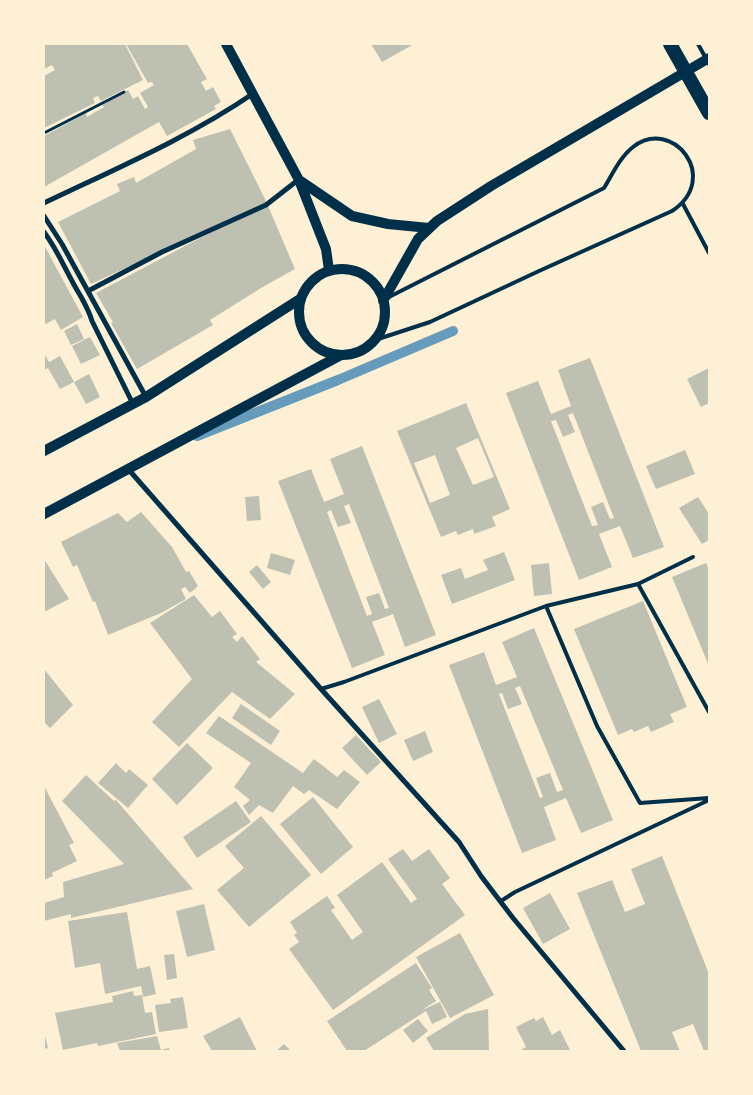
<!DOCTYPE html>
<html>
<head>
<meta charset="utf-8">
<style>
	body { margin:0 }
	#map { position:relative; width:753px; height:1095px; overflow:hidden; background:#fdf0d5; font-family:Raleway,sans-serif }
	canvas { display:block }
	.frame { position:absolute; inset:0; border:45px solid #fdf0d5; pointer-events:none }
</style>
</head>
<body>
<div id="map">
<canvas width="753" height="1095"></canvas>
<div class="frame"></div>
</div>
<script>
const g = document.querySelector('canvas').getContext('2d');
g.lineJoin = 'round';
function strokePath(path, color, width, dash) {
  g.strokeStyle = color;
  g.lineWidth = width;
  g.lineCap = dash ? 'butt' : 'round';
  g.setLineDash(dash || []);
  g.stroke(path);
}
function fill(path, color) {
  g.fillStyle = color;
  g.fill(path, 'evenodd');
}
strokePath(new Path2D(`
	M 197,436 L 338,380 L 453,331`), '#669bbc', 10);
fill(new Path2D(`
	M 44,44 L 125,44 L 143,80 L 101,101 L 98,96 L 93,98 L 95,103 L 44,128 L 44,76 L 55,70 L 52,65 L 44,69 Z
	M 126,44 L 187,44 L 207,79 L 201,82 L 206,91 L 213,87 L 221,102 L 214,106 L 216,109 L 167,136 L 159,122 L 44,187 L 44,136 L 86,113 L 87,117 L 104,107 L 102,105 L 128,90 L 133,99 L 138,96 L 145,109 L 148,107 L 140,93 L 154,85 L 152,82 L 148,83 Z
	M 371,44 L 414,44 L 382,62 Z
	M 230,129 L 267,203 L 91,284 L 58,222 L 120,191 L 117,184 L 134,177 L 136,183 L 196,149 L 193,140 Z
	M 268,206 L 295,269 L 261,288 L 210,320 L 213,325 L 137,369 L 111,323 L 113,322 L 96,293 L 202,237 Z
	M 44,245 L 83,317 L 61,330 L 55,319 L 44,325 Z
	M 77,324 L 84,339 L 71,345 L 64,331 Z
	M 90,337 L 100,355 L 81,364 L 72,346 Z
	M 44,353 L 49,362 L 60,356 L 74,382 L 60,389 L 48,368 L 44,370 Z
	M 590,358 L 664,547 L 633,558 L 620,526 L 599,534 L 612,567 L 579,580 L 506,393 L 538,381 L 551,414 L 571,406 L 558,370 ZM 573,413 L 614,518 L 610,519 L 603,502 L 591,507 L 598,525 L 592,526 L 551,421 L 556,420 L 563,437 L 575,432 L 568,415 Z
	M 709,368 L 709,403 L 701,407 L 687,379 Z
	M 89,374 L 100,397 L 86,404 L 74,382 Z
	M 466,403 L 510,509 L 492,517 L 496,526 L 474,534 L 473,529 L 458,535 L 456,531 L 441,537 L 397,431 ZM 478,438 L 494,477 L 473,485 L 456,448 ZM 435,455 L 450,495 L 430,503 L 414,463 Z
	M 362,446 L 436,635 L 405,647 L 393,614 L 372,622 L 385,655 L 352,668 L 278,481 L 311,469 L 324,502 L 344,494 L 330,459 ZM 349,504 L 389,608 L 385,609 L 379,593 L 366,597 L 372,614 L 367,616 L 327,512 L 331,510 L 338,527 L 351,523 L 344,506 Z
	M 685,450 L 695,474 L 656,489 L 646,466 Z
	M 259,496 L 261,520 L 247,521 L 245,497 Z
	M 698,497 L 709,514 L 709,540 L 702,544 L 679,508 Z
	M 141,512 L 172,547 L 186,572 L 189,571 L 198,586 L 190,593 L 185,587 L 181,589 L 186,599 L 161,613 L 108,635 L 95,601 L 93,602 L 77,565 L 73,567 L 61,542 L 118,513 L 127,522 Z
	M 504,552 L 515,580 L 452,604 L 441,575 L 461,568 L 465,579 L 488,570 L 483,560 Z
	M 271,553 L 295,560 L 290,575 L 267,568 Z
	M 44,559 L 69,599 L 44,612 Z
	M 549,563 L 552,594 L 534,596 L 531,565 Z
	M 706,563 L 709,570 L 709,666 L 672,577 Z
	M 257,565 L 271,582 L 263,589 L 249,572 Z
	M 194,595 L 212,617 L 220,611 L 237,634 L 232,637 L 237,642 L 242,636 L 260,659 L 256,662 L 295,694 L 270,719 L 232,692 L 179,747 L 152,722 L 192,679 L 150,623 Z
	M 643,601 L 687,707 L 670,714 L 674,722 L 651,732 L 648,726 L 634,732 L 632,729 L 618,735 L 574,629 Z
	M 534,628 L 613,820 L 581,833 L 566,798 L 544,807 L 556,840 L 522,853 L 449,665 L 484,652 L 496,685 L 517,677 L 502,642 ZM 520,686 L 563,790 L 557,792 L 550,773 L 536,778 L 543,797 L 540,798 L 499,694 L 502,693 L 508,709 L 522,704 L 515,688 Z
	M 44,669 L 73,705 L 50,728 L 44,722 Z
	M 379,699 L 397,734 L 379,743 L 362,707 Z
	M 241,704 L 280,731 L 271,745 L 232,718 Z
	M 219,716 L 303,773 L 314,759 L 337,777 L 344,770 L 360,782 L 337,809 L 309,790 L 304,794 L 293,786 L 273,813 L 259,805 L 249,815 L 243,806 L 250,800 L 234,787 L 251,763 L 206,733 Z
	M 425,731 L 433,752 L 413,761 L 404,740 Z
	M 356,735 L 381,762 L 367,775 L 342,748 Z
	M 187,743 L 213,768 L 177,805 L 152,779 Z
	M 116,763 L 126,773 L 129,769 L 148,785 L 128,808 L 98,783 Z
	M 86,775 L 114,801 L 116,800 L 193,889 L 71,918 L 71,914 L 44,921 L 44,903 L 64,897 L 63,882 L 124,864 L 62,801 Z
	M 44,786 L 74,843 L 69,845 L 77,861 L 52,873 L 53,876 L 44,880 Z
	M 313,797 L 353,847 L 321,874 L 280,824 Z
	M 236,801 L 251,822 L 197,858 L 183,837 Z
	M 261,816 L 311,875 L 249,927 L 217,890 L 244,868 L 225,846 Z
	M 403,849 L 412,861 L 429,849 L 450,878 L 442,884 L 465,915 L 333,1010 L 289,949 L 299,942 L 294,935 L 297,933 L 290,922 L 327,896 L 335,908 L 331,910 L 352,940 L 363,932 L 337,895 L 382,862 L 411,903 L 417,899 L 388,859 Z
	M 662,856 L 709,974 L 709,1051 L 704,1051 L 693,1024 L 672,1032 L 680,1051 L 641,1051 L 577,893 L 612,880 L 625,912 L 645,904 L 631,869 Z
	M 550,893 L 570,929 L 543,944 L 523,908 Z
	M 204,904 L 215,950 L 187,957 L 176,911 Z
	M 127,912 L 137,969 L 150,966 L 156,994 L 143,997 L 141,986 L 105,994 L 100,963 L 75,968 L 68,921 Z
	M 460,933 L 494,995 L 450,1018 L 416,957 Z
	M 174,954 L 177,978 L 167,980 L 164,955 Z
	M 416,963 L 432,988 L 429,990 L 436,1001 L 422,1010 L 440,1002 L 447,1017 L 432,1024 L 426,1011 L 364,1051 L 347,1051 L 327,1021 Z
	M 133,991 L 134,996 L 142,995 L 145,1013 L 152,1012 L 156,1034 L 98,1046 L 97,1043 L 63,1050 L 55,1013 L 113,1002 L 112,996 Z
	M 183,997 L 188,1028 L 159,1032 L 155,1005 L 171,1003 L 170,999 Z
	M 488,1009 L 489,1051 L 434,1051 L 426,1038 L 465,1014 Z
	M 240,1017 L 257,1051 L 212,1051 L 203,1036 Z
	M 543,1017 L 552,1035 L 560,1030 L 570,1050 L 567,1051 L 522,1051 L 521,1050 L 526,1047 L 516,1027 L 534,1018 L 536,1021 Z
	M 418,1019 L 428,1031 L 413,1043 L 403,1030 Z
	M 44,1032 L 48,1048 L 44,1049 Z
	M 157,1036 L 161,1050 L 169,1048 L 170,1051 L 120,1051 L 117,1043 Z
	M 284,1044 L 291,1051 L 276,1051 Z`), '#bec0b2');
strokePath(new Path2D(`
	M 44,133 L 124,92`), '#003049', 3);
strokePath(new Path2D(`
	M 698,44 L 709,64
	M 683,204 L 709,253
	M 375,340 L 430,322 L 539,271 L 672,211 C 722,178 672,116 633,147 C 620,157 612,175 604,188 L 387,298
	M 638,584 L 709,712
	M 546,606 L 597,726 L 640,803 L 709,798
	M 321,689 L 344,682 L 546,606 L 638,584 L 693,557
	M 501,901 L 515,892 L 709,800`), '#003049', 4);
strokePath(new Path2D(`
	M 44,203 C 115,169 188,138 254,93
	M 44,216 L 62,244 L 146,397
	M 44,232 C 59,252 67,274 80,295 C 85,304 89,311 92,321 L 133,404
	M 88,291 L 162,252 L 266,205 L 298,180
	M 129,470 L 321,689 L 459,842 L 481,876 L 513,918 L 624,1051`), '#003049', 5);
strokePath(new Path2D(`
	M 226,44 L 299,180 L 326,249 L 329,270
	M 299,180 L 352,216 L 388,224 L 429,228
	M299 312a43 43 0 1 1 86 0a43 43 0 1 1-86 0Z
	M 383,301 L 418,239 L 437,221 L 491,186 L 709,58
	M 44,451 L 146,397 L 300,299
	M 44,514 L 341,355`), '#003049', 10);
strokePath(new Path2D(`
	M 670,44 L 709,113`), '#003049', 14);
</script>
</body>
</html>
